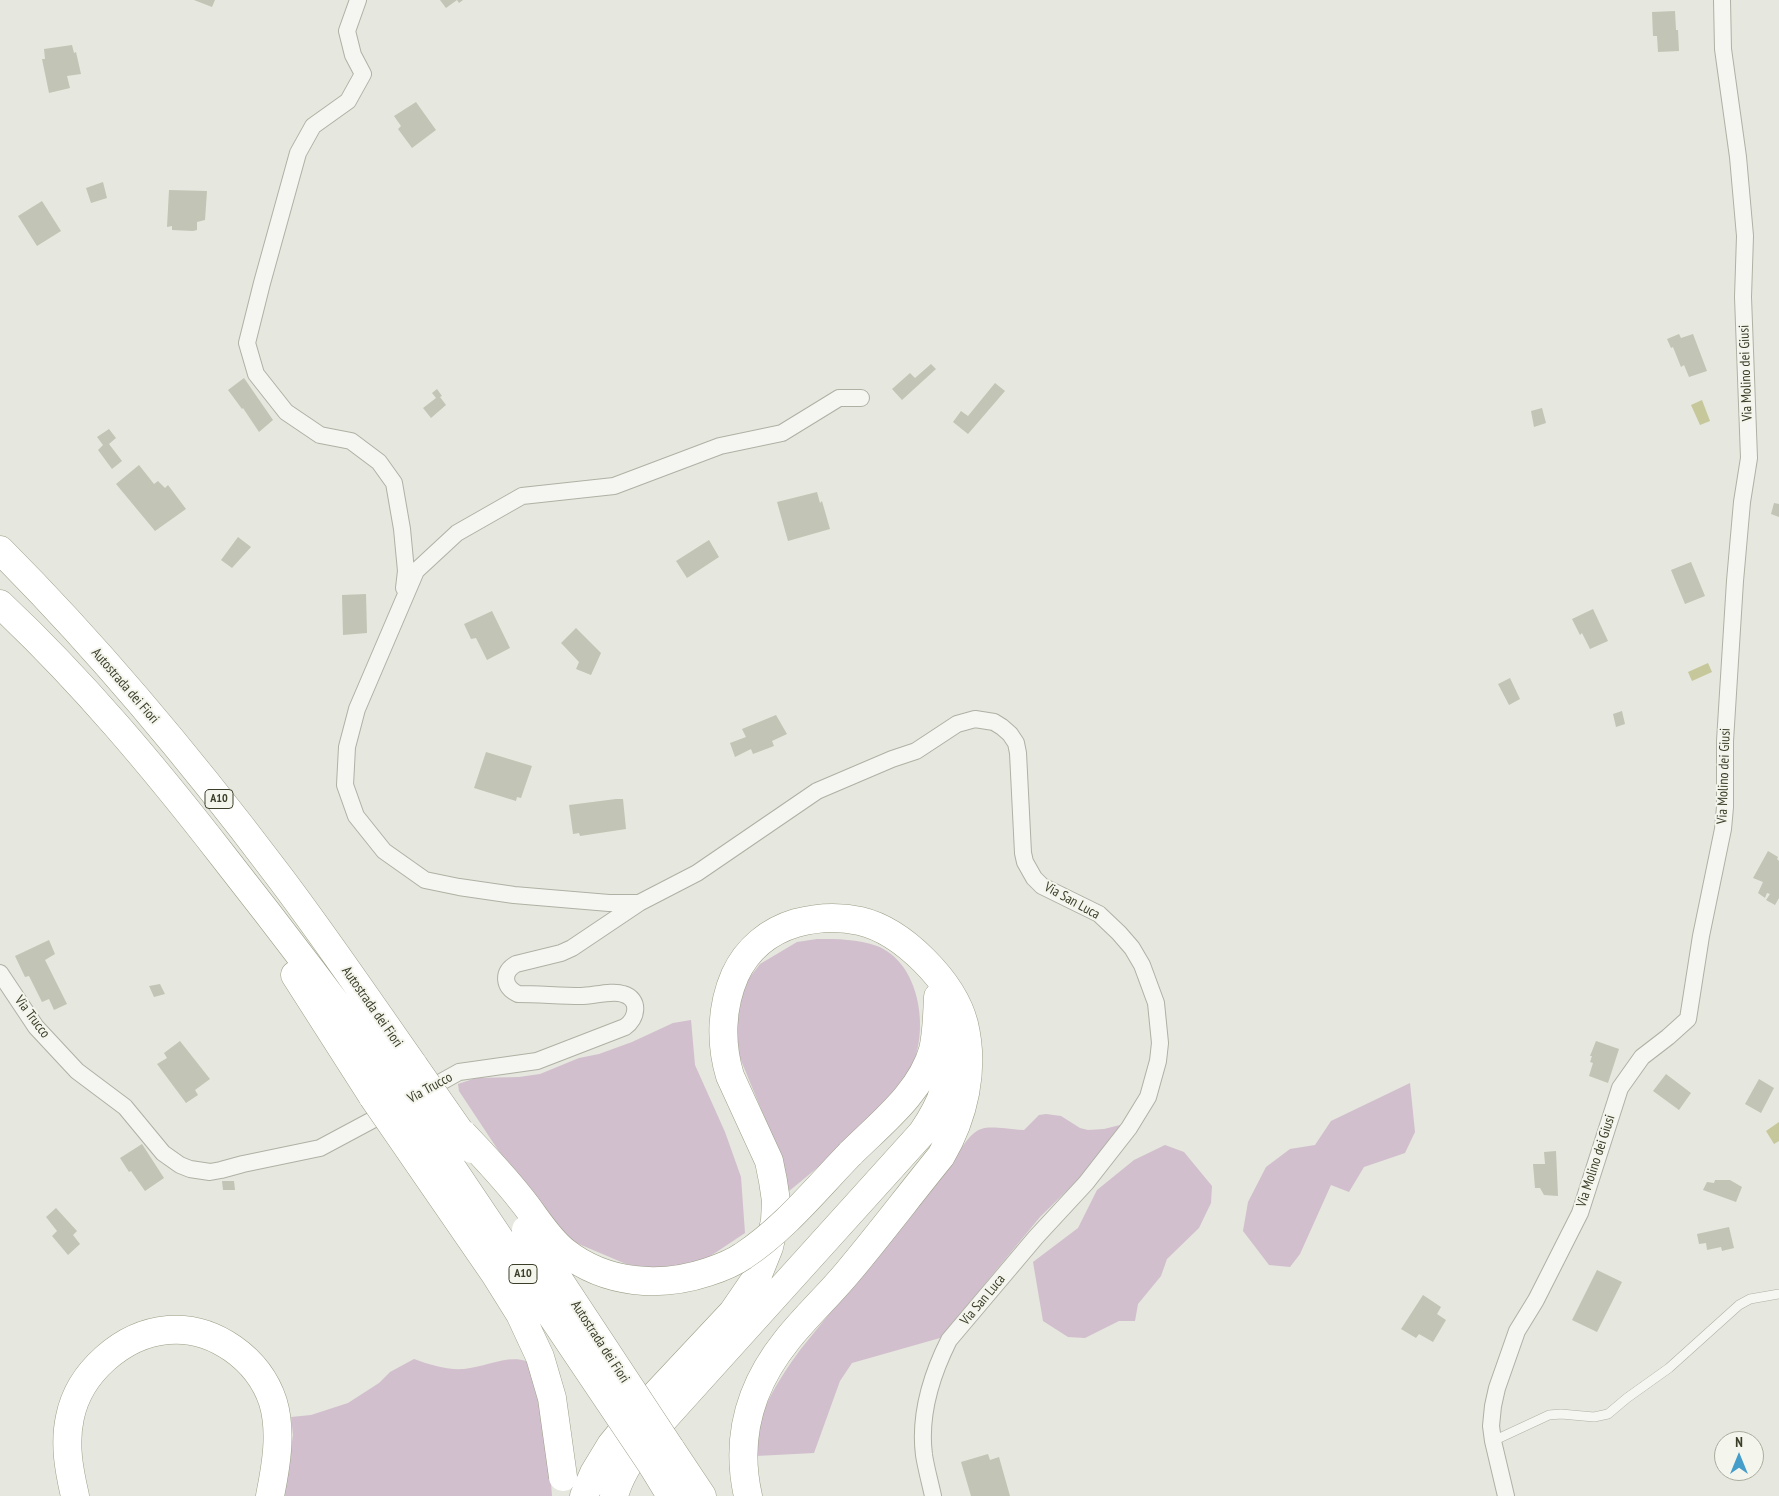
<!DOCTYPE html>
<html>
<head>
<meta charset="utf-8">
<style>
	body { margin:0 }
	#map { position:relative; width:1779px; height:1496px; overflow:hidden; background:#e6e7de; font-family:"PT Sans Narrow",sans-serif }
	canvas { display:block }
	.north { position:absolute; left:1714px; top:1431px; width:50px; height:50px; box-sizing:border-box; background:#f4f5ed; border:1px solid #aaac9e; border-radius:50%; rotate:0deg; font-size:14px; font-weight:700; line-height:20px; text-align:center; color:#3b3e28 }
	.north::after { content:''; display:block; margin:auto; width:18px; height:22px; background:#459dca; clip-path:polygon(50% 0,100% 100%,50% 72%,0 100%) }
</style>
</head>
<body>
<div id="map">
<canvas width="1779" height="1496"></canvas>
<div class="north">N</div>
</div>
<script>
const g = document.querySelector('canvas').getContext('2d');
g.lineJoin = 'round';
function fill(path, color) {
  g.fillStyle = color;
  g.fill(path, 'evenodd');
}
function strokePath(path, color, width, dash) {
  g.strokeStyle = color;
  g.lineWidth = width;
  g.lineCap = dash ? 'butt' : 'round';
  g.setLineDash(dash || []);
  g.stroke(path);
}
function drawText(font, color, halo, rows, align = 'center') {
  g.font = font + ' "PT Sans Narrow",sans-serif';
  g.lineWidth = 4;
  g.setLineDash([]);
  g.textBaseline = 'middle';
  g.strokeStyle = halo;
  g.fillStyle = color;
  for (const [text, x, y, turn = 0] of rows) {
    g.save();
    g.translate(x, y);
    g.rotate((+turn || 0) * Math.PI / 180);
    g.textAlign = isNaN(turn) ? turn : align;
    if (halo) g.strokeText(text, 0, 0);
    g.fillText(text, 0, 0);
    g.restore();
  }
}
fill(new Path2D(`
	M 817,939 C 837,939 858,939 877,946 C 917,962 927,1019 916,1055 C 912,1071 903,1086 893,1099 C 886,1107 876,1115 868,1122 C 842,1147 815,1170 788,1192 L 777,1148 L 738,1053 L 733,1015 L 747,981 L 760,964 L 797,942 Z
	M 691,1020 L 695,1065 L 725,1132 L 741,1177 L 745,1233 L 709,1257 L 690,1264 L 668,1269 L 647,1268 L 626,1264 L 567,1239 L 502,1156 L 459,1091 L 458,1084 L 476,1078 L 519,1077 L 540,1074 L 579,1058 L 599,1054 L 632,1042 L 673,1023 Z
	M 1410,1083 L 1415,1132 L 1405,1153 L 1364,1167 L 1349,1192 L 1331,1185 L 1300,1254 L 1290,1267 L 1269,1265 L 1243,1231 L 1248,1202 L 1266,1167 L 1290,1149 L 1315,1145 L 1331,1121 Z
	M 1046,1114 L 1061,1116 L 1080,1128 L 1088,1130 L 1104,1129 L 1120,1125 L 1118,1136 L 1098,1160 L 1040,1217 L 940,1338 L 852,1363 L 840,1381 L 814,1453 L 756,1456 C 751,1420 780,1378 800,1350 L 952,1162 C 979,1121 977,1126 1024,1130 L 1039,1115 Z
	M 1165,1145 L 1184,1152 L 1212,1186 L 1211,1203 L 1199,1228 L 1167,1259 L 1161,1276 L 1138,1304 L 1135,1321 L 1119,1321 L 1085,1338 L 1068,1337 L 1043,1321 L 1033,1262 L 1078,1228 L 1097,1190 L 1134,1160 Z
	M 414,1359 C 431,1365 445,1370 464,1369 C 485,1367 507,1355 526,1361 L 540,1389 L 547,1432 L 552,1496 L 284,1496 L 293,1435 L 291,1417 L 311,1415 L 348,1403 L 379,1383 L 390,1372 Z`), '#d1bfcd');
fill(new Path2D(`
	M 1702,400 L 1710,421 L 1700,425 L 1691,405 Z
	M 1708,663 L 1712,672 L 1692,681 L 1688,672 Z
	M 1779,1122 L 1779,1141 L 1774,1144 L 1766,1131 Z`), '#c6c79a');
fill(new Path2D(`
	M 194,0 L 215,0 L 212,7 Z
	M 440,0 L 463,0 L 459,3 L 457,0 L 446,8 Z
	M 1675,11 L 1676,30 L 1678,30 L 1679,51 L 1658,52 L 1657,36 L 1653,36 L 1652,12 Z
	M 72,45 L 74,53 L 76,52 L 81,74 L 67,76 L 70,88 L 49,93 L 42,59 L 45,59 L 44,49 Z
	M 416,102 L 436,130 L 412,148 L 398,129 L 401,126 L 394,116 Z
	M 103,182 L 107,198 L 91,203 L 86,188 Z
	M 169,190 L 207,191 L 205,220 L 197,222 L 197,230 L 193,231 L 172,230 L 172,226 L 167,227 Z
	M 42,201 L 61,231 L 37,246 L 18,216 Z
	M 1679,334 L 1681,338 L 1693,334 L 1707,371 L 1689,377 L 1684,365 L 1681,367 L 1673,347 L 1671,348 L 1667,339 Z
	M 931,364 L 936,369 L 902,400 L 892,389 L 910,373 L 915,378 Z
	M 244,378 L 273,420 L 259,432 L 243,408 L 242,409 L 228,390 Z
	M 995,383 L 1005,391 L 968,434 L 953,422 L 961,411 L 968,416 Z
	M 437,389 L 442,396 L 440,397 L 446,405 L 431,418 L 423,408 L 436,398 L 432,393 Z
	M 1542,408 L 1546,423 L 1534,427 L 1531,411 Z
	M 109,429 L 116,438 L 109,444 L 122,461 L 112,469 L 98,450 L 103,445 L 97,437 Z
	M 139,465 L 154,484 L 158,481 L 165,488 L 168,485 L 186,509 L 155,531 L 116,484 Z
	M 817,492 L 820,503 L 822,501 L 830,529 L 788,541 L 777,502 Z
	M 1774,503 L 1779,504 L 1779,517 L 1771,514 Z
	M 238,537 L 251,547 L 232,568 L 221,560 Z
	M 709,540 L 719,557 L 687,578 L 676,561 Z
	M 1691,562 L 1705,596 L 1685,604 L 1671,570 Z
	M 366,594 L 367,633 L 343,635 L 342,595 Z
	M 1593,609 L 1608,641 L 1590,649 L 1582,633 L 1580,635 L 1572,619 Z
	M 492,611 L 510,648 L 487,660 L 476,638 L 471,639 L 464,624 Z
	M 576,628 L 601,653 L 591,675 L 576,669 L 579,662 L 561,643 Z
	M 1510,678 L 1520,699 L 1509,705 L 1498,684 Z
	M 1622,711 L 1625,724 L 1616,727 L 1613,714 Z
	M 776,715 L 787,734 L 772,741 L 774,746 L 753,754 L 751,749 L 735,757 L 730,743 L 746,737 L 742,729 Z
	M 486,752 L 532,766 L 521,798 L 517,797 L 516,801 L 474,788 Z
	M 616,799 L 623,799 L 626,829 L 580,836 L 579,833 L 573,834 L 569,805 Z
	M 1768,851 L 1778,857 L 1777,859 L 1779,861 L 1779,898 L 1775,905 L 1766,900 L 1770,894 L 1767,893 L 1765,898 L 1758,893 L 1763,882 L 1753,878 Z
	M 49,940 L 55,954 L 45,960 L 67,1004 L 54,1010 L 49,999 L 42,1002 L 29,976 L 25,977 L 15,956 Z
	M 160,984 L 165,994 L 154,997 L 149,986 Z
	M 180,1041 L 210,1079 L 195,1090 L 198,1095 L 186,1103 L 157,1064 L 167,1058 L 164,1053 Z
	M 1596,1041 L 1619,1049 L 1608,1083 L 1589,1076 L 1593,1063 L 1590,1062 L 1592,1056 L 1590,1056 Z
	M 1666,1074 L 1691,1093 L 1679,1110 L 1653,1091 Z
	M 1759,1079 L 1774,1088 L 1761,1113 L 1745,1104 Z
	M 142,1144 L 164,1178 L 145,1191 L 131,1171 L 129,1172 L 120,1158 Z
	M 1556,1151 L 1558,1196 L 1544,1195 L 1540,1188 L 1535,1188 L 1533,1164 L 1545,1164 L 1544,1152 Z
	M 1715,1180 L 1730,1180 L 1742,1187 L 1736,1202 L 1703,1190 L 1707,1182 L 1714,1183 Z
	M 222,1181 L 234,1181 L 235,1190 L 223,1190 Z
	M 56,1208 L 77,1231 L 73,1235 L 80,1244 L 68,1255 L 52,1236 L 57,1231 L 46,1217 Z
	M 1729,1227 L 1734,1248 L 1722,1251 L 1721,1247 L 1707,1250 L 1706,1243 L 1699,1244 L 1697,1234 Z
	M 1597,1270 L 1622,1282 L 1597,1332 L 1572,1320 Z
	M 1423,1295 L 1441,1307 L 1437,1314 L 1446,1320 L 1433,1342 L 1419,1334 L 1416,1338 L 1401,1329 Z
	M 988,1454 L 990,1460 L 999,1457 L 1010,1496 L 971,1496 L 961,1462 Z`), '#c2c4b5');
const service = new Path2D(`
	M 1493,1441 L 1549,1415 L 1561,1414 L 1594,1417 L 1608,1414 L 1627,1398 L 1669,1368 L 1739,1305 L 1750,1299 L 1779,1294`);
const minor = new Path2D(`
	M 358,0 L 347,31 L 353,55 L 363,74 L 348,101 L 313,126 L 298,153 L 262,283 L 247,343 L 256,374 L 286,412 L 320,435 L 351,441 L 379,462 L 394,483 L 402,529 L 406,571 L 404,588
	M 639,903 L 609,903 L 514,895 L 459,887 L 425,880 L 384,851 L 356,816 L 345,785 L 347,747 L 357,709 L 416,571 L 457,533 L 522,496 L 614,486 L 720,446 L 782,433 L 839,398 L 861,398
	M 0,973 L 36,1027 L 77,1071 L 125,1107 L 163,1153 L 180,1165 L 190,1169 L 210,1172 L 221,1170 L 243,1164 L 320,1148 L 391,1110
	M 423,1092 L 459,1072 L 537,1061 L 625,1027 C 637,1019 641,999 623,994 C 613,990 592,996 581,996 C 560,996 539,994 518,994 C 503,987 502,972 516,964 L 561,953 L 572,948 L 639,903 L 697,873 L 817,791 L 892,759 L 916,751 L 957,724 L 975,719 L 994,722 L 1002,727 L 1010,734 L 1016,743 L 1018,753 L 1023,853 L 1025,862 L 1034,878 L 1042,886 L 1099,914 L 1119,933 L 1132,948 L 1142,965 L 1156,1003 L 1160,1043 L 1158,1061 L 1148,1097 L 1129,1128 L 1086,1183 L 1036,1237 L 949,1340 C 932,1374 919,1416 924,1455 C 926,1468 930,1482 933,1496
	M 1506,1496 L 1493,1441 L 1491,1426 L 1493,1406 L 1497,1388 L 1517,1331 L 1536,1300 L 1580,1213 L 1620,1088 L 1642,1057 L 1668,1037 L 1688,1019 L 1701,936 L 1723,829 L 1725,807 L 1725,741 L 1735,581 L 1742,502 L 1749,458 L 1743,297 L 1745,236 L 1738,157 L 1723,49 L 1722,0`);
const motorway = new Path2D(`
	M 0,550 C 101,651 192,761 278,875 C 325,937 369,1002 414,1066
	M 0,604 C 82,681 154,767 223,856 C 282,931 339,1006 395,1083
	M 295,975 L 373,1097
	M 850,1154 C 880,1124 921,1093 933,1050 C 937,1033 937,1015 938,997
	M 670,1448 L 702,1496
	M 652,1465 L 671,1496
	M 75,1496 C 69,1470 64,1444 70,1417 C 79,1373 122,1334 168,1330 C 214,1326 259,1359 273,1402 C 282,1432 276,1466 270,1496
	M 584,1496 L 594,1473 L 611,1445 L 629,1423 L 733,1312 L 757,1277 L 769,1247 L 775,1221 L 776,1201 L 773,1181 L 769,1161 L 730,1076 C 720,1043 721,1007 735,975 C 747,949 769,931 796,923 C 818,917 838,916 860,921 C 903,931 953,982 964,1024 C 975,1069 964,1117 941,1156 C 910,1194 880,1234 848,1272 C 829,1295 806,1316 787,1340 C 750,1386 735,1438 748,1496
	M 614,1496 C 622,1466 642,1445 661,1422 L 922,1133 C 944,1101 950,1080 951,1041`);
strokePath(service, '#afb1a4', 10);
strokePath(minor, '#afb1a4', 18);
strokePath(motorway, '#9b9e86', 29);
strokePath(service, '#f5f6f1', 9);
strokePath(minor, '#f5f6f1', 16);
strokePath(motorway, '#fff', 28);
const motorwayBridge = new Path2D(`
	M 414,1066 L 472,1149
	M 395,1083 L 652,1465
	M 373,1097 L 495,1274 L 520,1314 L 540,1357 L 552,1398 L 563,1477
	M 463,1134 C 483,1155 503,1176 521,1199 C 535,1216 547,1238 565,1252 C 606,1284 660,1288 708,1272 C 720,1268 733,1263 743,1256 C 784,1229 816,1189 850,1154
	M 526,1230 L 670,1448`);
strokePath(motorwayBridge, '#9b9e86', 29, []);
strokePath(motorwayBridge, '#fff', 28);
for (const [x, y, w] of [
	[219,799,28],
	[523,1274,28]
]) {
  const box = new Path2D();
  box.roundRect(x - w / 2, y - 9.5, w, 19, 4);
  g.fillStyle = '#f4f5ed';
  g.fill(box);
  strokePath(box, '#3b3e28', 1);
}
drawText('bold 12px', '#3b3e28', null, [
	["A10",219,799],
	["A10",523,1274]
]);
drawText('14px', '#3b3e28', '#f4f5ed', [
	["Via Molino dei Giusi",1746,373,-92],
	["Autostrada dei Fiori",125,686,49],
	["Via Molino dei Giusi",1724,776,-88],
	["Via San Luca",1072,901,29],
	["Autostrada dei Fiori",372,1007,55],
	["Via Trucco",32,1017,53],
	["Via Trucco",430,1088,-29],
	["Via Molino dei Giusi",1596,1161,-72],
	["Via San Luca",983,1300,-50],
	["Autostrada dei Fiori",600,1342,57]
]);
</script>
</body>
</html>
